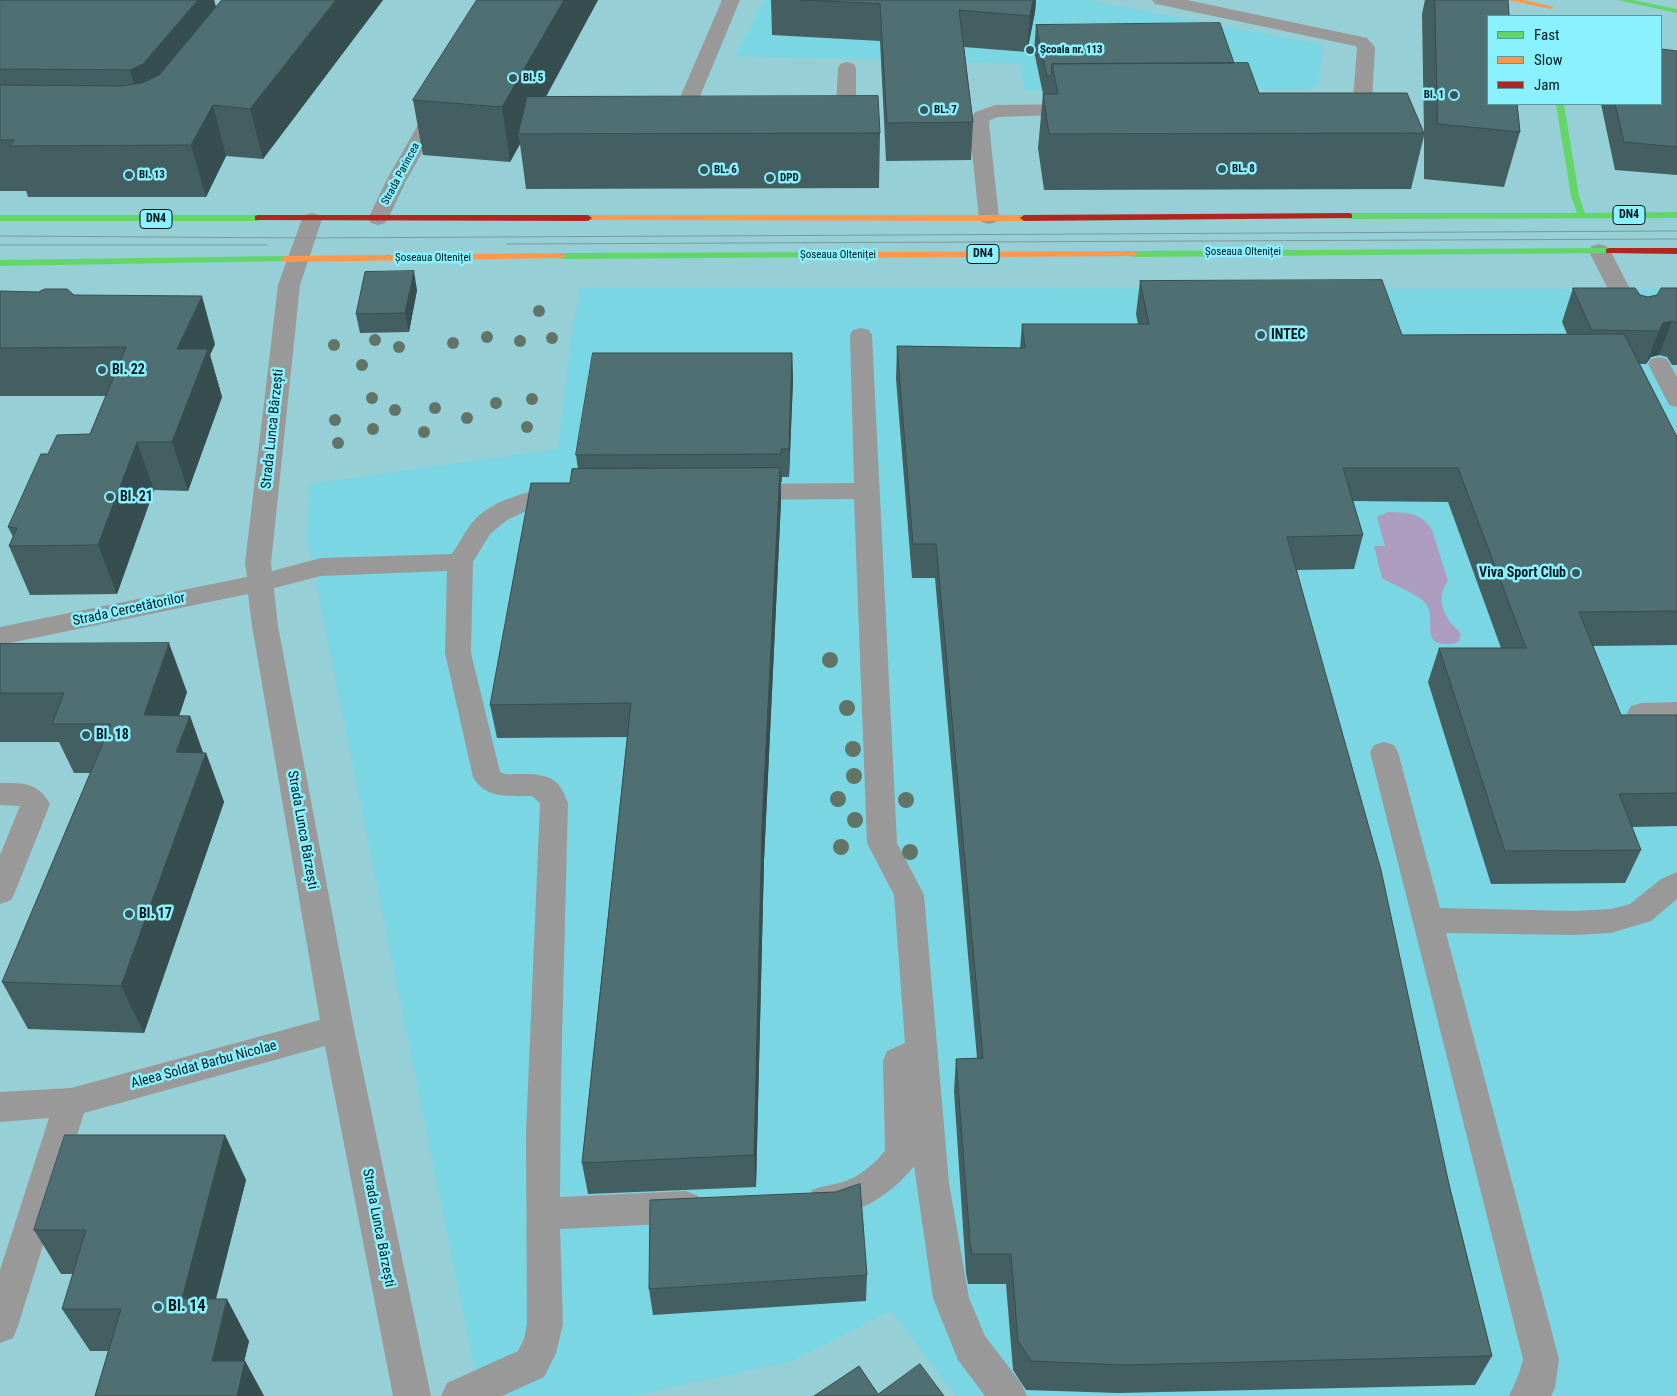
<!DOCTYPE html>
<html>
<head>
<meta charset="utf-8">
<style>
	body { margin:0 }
	#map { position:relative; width:1677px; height:1396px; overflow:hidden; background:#96cfd6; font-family:"Roboto Condensed",sans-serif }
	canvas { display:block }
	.legend { position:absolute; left:1487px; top:15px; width:175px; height:90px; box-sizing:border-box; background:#89f1ff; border:1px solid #539aa3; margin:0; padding:6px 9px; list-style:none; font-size:15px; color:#02171a }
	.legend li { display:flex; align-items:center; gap:10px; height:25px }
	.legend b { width:25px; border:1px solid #539aa3 }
</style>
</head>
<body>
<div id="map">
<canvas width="1677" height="1396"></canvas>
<ul class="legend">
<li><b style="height:6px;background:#63d668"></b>Fast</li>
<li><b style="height:6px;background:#ff974d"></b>Slow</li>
<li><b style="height:6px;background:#b3261e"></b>Jam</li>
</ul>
</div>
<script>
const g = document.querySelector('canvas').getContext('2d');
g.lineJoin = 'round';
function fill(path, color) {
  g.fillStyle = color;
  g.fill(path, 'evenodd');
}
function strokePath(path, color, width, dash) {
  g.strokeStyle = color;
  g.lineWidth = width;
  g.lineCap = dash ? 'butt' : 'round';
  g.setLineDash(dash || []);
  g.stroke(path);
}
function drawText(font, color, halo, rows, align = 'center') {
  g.font = font + ' "Roboto Condensed",sans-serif';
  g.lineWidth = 5;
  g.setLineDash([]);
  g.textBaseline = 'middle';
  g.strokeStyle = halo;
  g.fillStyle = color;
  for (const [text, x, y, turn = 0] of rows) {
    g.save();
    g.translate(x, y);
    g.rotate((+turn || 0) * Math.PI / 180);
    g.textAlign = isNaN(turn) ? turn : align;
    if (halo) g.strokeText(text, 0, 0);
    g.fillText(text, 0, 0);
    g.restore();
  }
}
fill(new Path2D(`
	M 764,0 L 1088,0 L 1323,45 L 1317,85 L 1313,88 L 1305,90 L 1025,91 L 1020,64 L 735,56 Z
	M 580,288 L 1677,289 L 1677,1396 L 956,1396 L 891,1311 L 792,1361 L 633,1396 L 480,1396 L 308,541 L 309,484 L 558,449 L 572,334 Z`), '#7ad6e2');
fill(new Path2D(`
	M 1388,512 C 1406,512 1422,513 1432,530 L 1448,581 C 1439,592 1440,607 1448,619 C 1451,625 1457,628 1461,634 L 1459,641 C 1454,644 1451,644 1445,644 C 1420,643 1437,618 1426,604 C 1419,594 1394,586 1382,578 L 1374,546 L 1385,546 L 1377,517 Z`), '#ac9cc0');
fill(new Path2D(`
	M 722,0 L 740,0 L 696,106 L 716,108 L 719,112 L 716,116 L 709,118 L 681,115 L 676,107 Z
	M 1152,0 L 1187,0 L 1367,38 L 1375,47 L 1372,101 C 1363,114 1342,117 1328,113 L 1325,109 L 1328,105 L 1347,102 L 1353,99 L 1357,48 L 1355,46 L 1161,5 L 1155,4 Z
	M 847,62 L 854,64 L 856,68 L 856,107 L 850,115 L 822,119 L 815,117 L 812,113 L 815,109 L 836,106 L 838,68 L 840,64 Z
	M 1079,104 L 1086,106 L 1089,110 L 1086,114 L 998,117 L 990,120 L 989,124 L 999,218 L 996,222 L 989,224 L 982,222 L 979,218 L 969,124 L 975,112 L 996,105 Z
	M 1599,244 L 1606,246 L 1610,250 L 1646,320 L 1643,325 L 1635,327 L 1627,325 L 1624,320 L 1588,250 L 1592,246 Z
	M 861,328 L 869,330 L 872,335 L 897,843 L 924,895 L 949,1183 L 969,1298 L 985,1336 L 1021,1383 L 1027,1396 L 985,1396 L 958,1360 L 933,1298 L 914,1166 C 893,1194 847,1225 812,1212 L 807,1201 L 812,1190 C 822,1186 833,1185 843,1182 C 859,1177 874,1164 885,1151 L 883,1061 L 887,1051 L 905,1043 L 894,895 L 867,843 L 854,499 L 745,500 L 736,498 L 733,492 L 736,486 L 745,484 L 854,483 L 850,335 L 853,330 Z
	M 1659,357 L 1667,359 L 1677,377 L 1677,407 L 1669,405 L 1648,364 L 1651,359 Z
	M 564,485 L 573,487 L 576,493 L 573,499 L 539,505 L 507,520 L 490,534 L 473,562 L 471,653 L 500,772 L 504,774 C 521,775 546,770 559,785 C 563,790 565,797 568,803 L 561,1078 L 560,1197 L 686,1191 L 698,1196 L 703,1207 L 698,1218 L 686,1223 L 560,1229 L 563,1324 L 556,1353 L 544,1377 L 502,1396 L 441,1396 L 447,1383 L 518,1351 L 524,1339 L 527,1324 L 526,1133 L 540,803 L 532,796 C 510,796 485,799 473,777 L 445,653 L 447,571 L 321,576 L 259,592 L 250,589 L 246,583 L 250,577 L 321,558 L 452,554 C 459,544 464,533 471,524 C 491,498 534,490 564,485 Z
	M 1677,702 L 1677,722 L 1641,723 L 1631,720 L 1627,713 L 1631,706 L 1641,703 Z
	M 1384,742 L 1394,745 L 1398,752 L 1440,908 L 1575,911 L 1611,909 L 1630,904 L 1661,879 L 1677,872 L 1677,899 L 1651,921 L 1611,933 L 1575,935 L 1446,933 L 1559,1359 L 1555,1388 L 1551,1396 L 1509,1396 C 1516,1381 1519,1376 1523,1359 L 1370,752 L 1374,745 Z
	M 0,783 C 23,783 38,782 50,804 L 15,892 L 11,900 L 0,904 L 0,855 L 20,806 L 0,805 Z`), '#999');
fill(new Path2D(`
	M 721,0 L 740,0 L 737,4 L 730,5 L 724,4 Z
	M 438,101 L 445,103 L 448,107 L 406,181 L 388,219 L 385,223 L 378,225 L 371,223 L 368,219 L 386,181 L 428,107 L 431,103 Z
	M 312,213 L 319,215 L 322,219 L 300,285 L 271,563 L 278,626 L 354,1029 L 431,1396 L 393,1396 L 325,1046 L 84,1113 L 18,1326 L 13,1338 L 0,1343 L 0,1270 L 49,1118 L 0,1122 L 0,1092 L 71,1088 L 320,1020 L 252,626 L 248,594 L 0,645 L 0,627 L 247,577 L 245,563 L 278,285 L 302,219 L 305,215 Z`), '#999');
fill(new Path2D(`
	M 1618,0 L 1633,0 L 1677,9 L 1677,13 Z
	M 1556,104 L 1564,104 L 1579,196 L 1585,213 L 1677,212 L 1677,218 L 1349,219 L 1345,216 L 1349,213 L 1577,213 L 1571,196 Z
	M 0,215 L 258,215 L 262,218 L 258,221 L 0,221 Z
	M 1609,248 L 1612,249 L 1612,253 L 1133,257 L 1129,254 L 1133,251 Z
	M 850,252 L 853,253 L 853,257 L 562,259 L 558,256 L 562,253 Z
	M 285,256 L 289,259 L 288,261 L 0,266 L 0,260 Z`), '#63d668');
fill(new Path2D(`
	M 1508,0 L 1524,0 L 1554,7 L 1550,9 Z
	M 588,215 L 1024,215 L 1028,218 L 1024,221 L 585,220 L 584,218 Z
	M 1133,251 L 1137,254 L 1136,256 L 850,258 L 846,255 L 850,252 Z
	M 562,253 L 566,256 L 565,258 L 285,262 L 281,259 L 285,256 Z`), '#ff974d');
fill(new Path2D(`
	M 1349,213 L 1352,214 L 1352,218 L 1024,221 L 1020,218 L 1024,215 Z
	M 258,215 L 588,215 L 592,218 L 588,221 L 255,220 L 255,216 Z
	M 1609,248 L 1677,248 L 1677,254 L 1606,253 L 1606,249 Z`), '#b3261e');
strokePath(new Path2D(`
	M 0,236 L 305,238 L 1677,231
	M 507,244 L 1677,239
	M 0,245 L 267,245`), '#7d989a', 1);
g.fillStyle = '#617467';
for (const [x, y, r] of [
	[539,311,6],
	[487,337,6],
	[552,338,6],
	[375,340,6],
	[520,341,6],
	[453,343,6],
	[334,345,6],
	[399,347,6],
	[362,365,6],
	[372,398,6],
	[532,399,6],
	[496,403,6],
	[435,408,6],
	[395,410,6],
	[467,418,6],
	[335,420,6],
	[527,427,6],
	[373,429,6],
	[424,432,6],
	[338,443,6],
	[830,660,8],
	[847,708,8],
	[853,749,8],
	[854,776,8],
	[838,799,8],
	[906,800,8],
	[855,820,8],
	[841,847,8],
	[910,852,8]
]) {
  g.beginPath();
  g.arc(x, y, r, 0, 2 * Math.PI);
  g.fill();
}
fill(new Path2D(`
	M 0,0 L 214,0 L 216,7 L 222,0 L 383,0 L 263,159 L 226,156 L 206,197 L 28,197 L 26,191 L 0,191 Z
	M 477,0 L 598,0 L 546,97 L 880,133 L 879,188 L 526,189 L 520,144 L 510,162 L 423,155 L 413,100 Z
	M 771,0 L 1036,0 L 1035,12 L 1027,52 L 964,47 L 973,122 L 971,160 L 886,161 L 880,41 L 772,35 Z
	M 1425,0 L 1508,0 L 1520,132 L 1504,187 L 1424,179 L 1424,136 L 1411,189 L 1044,190 L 1038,148 L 1043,94 L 1034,51 L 1036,25 L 1234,63 L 1259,93 L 1424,132 L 1422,14 Z
	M 1677,51 L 1677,175 L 1615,170 L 1601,104 L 1661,104 Z
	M 1140,281 L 1402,335 L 1567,334 L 1562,322 L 1573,288 L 1640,295 L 1648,297 L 1657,295 L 1677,288 L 1677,365 L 1672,365 L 1667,357 L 1659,355 L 1651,357 L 1646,364 L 1640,364 L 1677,437 L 1677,645 L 1593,646 L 1621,715 L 1677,715 L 1677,826 L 1632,827 L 1641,850 L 1625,883 L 1491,884 L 1428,682 L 1439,648 L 1501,648 L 1448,502 L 1353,501 L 1363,535 L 1354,569 L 1297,570 L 1492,1356 L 1475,1385 L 1118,1393 L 1026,1390 L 1013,1370 L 1006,1284 L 968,1284 L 966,1273 L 954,1091 L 956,1059 L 977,1058 L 935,578 L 912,578 L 896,379 L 897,346 L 1020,348 L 1022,324 L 1138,324 L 1136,314 Z
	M 417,290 L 409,332 L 360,333 L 356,314 Z
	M 0,291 L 74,295 L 215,344 L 210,355 L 222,397 L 188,491 L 154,490 L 117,594 L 30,595 L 9,546 L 13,537 L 8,527 L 90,434 L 106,396 L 0,396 Z
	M 792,353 L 793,380 L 789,477 L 782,477 L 782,482 L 781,482 L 781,501 L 764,860 L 756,1187 L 588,1194 L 582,1163 L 627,737 L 497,738 L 490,705 L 570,483 L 578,469 L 576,455 Z
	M 0,644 L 187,692 L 179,716 L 190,716 L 203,753 L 206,753 L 224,802 L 144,1033 L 28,1029 L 2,982 L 90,773 L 74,773 L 59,742 L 0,742 Z
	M 225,1135 L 246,1180 L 216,1299 L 249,1341 L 244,1361 L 245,1361 L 264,1396 L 95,1396 L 108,1351 L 90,1351 L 62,1309 L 73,1274 L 61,1274 L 34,1230 Z
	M 867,1275 L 866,1301 L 653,1315 L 649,1289 Z`), '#445f62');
fill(new Path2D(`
	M 198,0 L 214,0 L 223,34 L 144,120 L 130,70 Z
	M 336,0 L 383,0 L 263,159 L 250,109 Z
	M 564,0 L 598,0 L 525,134 L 518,134 L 520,144 L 510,162 L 502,107 Z
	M 1033,0 L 1036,0 L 1035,12 L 1027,52 L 1030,16 Z
	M 213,105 L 226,156 L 206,197 L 191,145 Z
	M 414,271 L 417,290 L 409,332 L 405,313 Z
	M 202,296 L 215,344 L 210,355 L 222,397 L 188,491 L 172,442 L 177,349 Z
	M 1672,321 L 1659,355 L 1651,357 L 1646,364 L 1659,331 L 1663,323 Z
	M 792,353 L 793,380 L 789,477 L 789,449 Z
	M 137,442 L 154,490 L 117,594 L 98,545 Z
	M 780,468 L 781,501 L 764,860 L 756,1187 L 754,1155 L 762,827 Z
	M 169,643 L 187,692 L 163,764 L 144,715 Z
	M 190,716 L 205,758 L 206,753 L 224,802 L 144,1033 L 121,986 L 176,752 Z
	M 225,1135 L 246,1180 L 205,1341 L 182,1299 Z
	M 227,1299 L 249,1341 L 236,1396 L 212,1361 Z
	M 245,1361 L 264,1396 L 237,1396 Z`), '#374e50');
const building = new Path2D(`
	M 0,0 L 198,0 L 143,64 L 130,70 L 0,69 Z
	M 222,0 L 336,0 L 250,109 L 213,105 L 191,145 L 10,146 L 14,140 L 0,140 L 0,85 L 121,86 L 142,83 L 159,75 Z
	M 477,0 L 564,0 L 502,107 L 413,100 Z
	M 800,0 L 1033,0 L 1030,16 L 959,10 L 973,122 L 887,123 L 880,4 Z
	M 1435,0 L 1508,0 L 1509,16 L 1488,16 L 1488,104 L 1517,104 L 1520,132 L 1438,124 Z
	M 1220,23 L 1234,63 L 1052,64 L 1051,76 L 1047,76 L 1036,25 Z
	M 1661,49 L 1677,51 L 1677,147 L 1624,142 L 1615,104 L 1661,104 Z
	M 1248,63 L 1259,93 L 1407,93 L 1424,133 L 1049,134 L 1043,94 L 1058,94 L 1052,64 Z
	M 878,96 L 880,133 L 518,134 L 527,97 Z
	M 414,271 L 405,313 L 356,314 L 365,272 Z
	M 1382,280 L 1402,335 L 1624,334 L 1677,437 L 1677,611 L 1579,612 L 1621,715 L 1677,715 L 1677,793 L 1619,794 L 1641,850 L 1505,851 L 1439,648 L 1526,648 L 1458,468 L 1343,468 L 1363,535 L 1287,537 L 1381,870 L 1450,1189 L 1492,1356 L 1125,1365 L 1031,1361 L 1018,1341 L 1011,1254 L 972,1254 L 970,1242 L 956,1059 L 983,1058 L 936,544 L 913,544 L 897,346 L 1025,348 L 1022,324 L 1149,324 L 1140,281 Z
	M 1573,288 L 1635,288 L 1640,295 L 1648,297 L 1657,295 L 1661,288 L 1677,288 L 1677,323 L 1672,321 L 1663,323 L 1659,331 L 1592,330 Z
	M 45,289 L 67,289 L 74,295 L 202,296 L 177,349 L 208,349 L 172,442 L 137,442 L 98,545 L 9,546 L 17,528 L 8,527 L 41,454 L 48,454 L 57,435 L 90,434 L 126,347 L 0,348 L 0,291 L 38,292 Z
	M 593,353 L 792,353 L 789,449 L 781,449 L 781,454 L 576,455 Z
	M 780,468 L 762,827 L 754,1155 L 582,1163 L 631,703 L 490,705 L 531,483 L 570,483 L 572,469 Z
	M 169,643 L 144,715 L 190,716 L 176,752 L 206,753 L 121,986 L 2,982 L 111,724 L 52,724 L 64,693 L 0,693 L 0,644 Z
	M 65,1135 L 225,1135 L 182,1299 L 227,1299 L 212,1361 L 245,1361 L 237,1396 L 95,1396 L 121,1309 L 62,1309 L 86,1230 L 34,1230 Z
	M 860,1184 L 867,1275 L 649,1289 L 650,1200 L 835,1192 Z
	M 920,1364 L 944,1396 L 814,1396 L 859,1366 L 878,1394 Z`);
fill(building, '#4f6f72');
strokePath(building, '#374e50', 1);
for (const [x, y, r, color] of [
	[1030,50,5,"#36575c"],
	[513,78,5,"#36575c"],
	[1454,95,5,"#36575c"],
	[924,110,5,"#36575c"],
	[1222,169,5,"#36575c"],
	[704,170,5,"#36575c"],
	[129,175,5,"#36575c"],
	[770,178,5,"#36575c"],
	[1261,335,5,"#36575c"],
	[102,370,5,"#36575c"],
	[110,497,5,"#36575c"],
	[1576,573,5,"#36575c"],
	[86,735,5,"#36575c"],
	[129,914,5,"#36575c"],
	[158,1307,5,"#36575c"]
]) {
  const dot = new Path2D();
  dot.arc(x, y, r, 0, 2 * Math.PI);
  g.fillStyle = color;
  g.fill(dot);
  strokePath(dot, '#89f1ff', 2);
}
drawText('bold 11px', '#02171a', '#89f1ff', [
	["Școala nr. 113",1040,50],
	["Bl. 5",523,78],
	["Bl. 1",1444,95,"right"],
	["BL. 7",934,110],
	["BL. 8",1232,169],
	["BL. 6",714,170],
	["Bl. 13",139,175],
	["DPD",780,178]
], 'left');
drawText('11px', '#02171a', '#89f1ff', [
	["Strada Parincea",401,174,-62],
	["Șoseaua Olteniței",1243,252],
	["Șoseaua Olteniței",838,255],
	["Șoseaua Olteniței",433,258]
]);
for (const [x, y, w] of [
	[1629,215,32],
	[156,219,32],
	[983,254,32]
]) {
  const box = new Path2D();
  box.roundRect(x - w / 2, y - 9.5, w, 19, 4);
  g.fillStyle = '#89f1ff';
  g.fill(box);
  strokePath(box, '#02171a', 1);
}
drawText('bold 12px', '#02171a', null, [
	["DN4",1629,215],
	["DN4",156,219],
	["DN4",983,254]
]);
drawText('bold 14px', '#02171a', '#89f1ff', [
	["INTEC",1271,335],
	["Bl. 22",112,370],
	["Bl. 21",120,497],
	["Viva Sport Club",1566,573,"right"],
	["Bl. 18",96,735],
	["Bl. 17",139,914]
], 'left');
drawText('14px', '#02171a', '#89f1ff', [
	["Strada Lunca Bârzești",273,429,-84],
	["Strada Cercetătorilor",129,610,-12],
	["Strada Lunca Bârzești",302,830,80],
	["Aleea Soldat Barbu Nicolae",204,1065,-15],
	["Strada Lunca Bârzești",378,1228,79]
]);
drawText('bold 16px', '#02171a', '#89f1ff', [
	["Bl. 14",168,1307]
], 'left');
</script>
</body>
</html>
